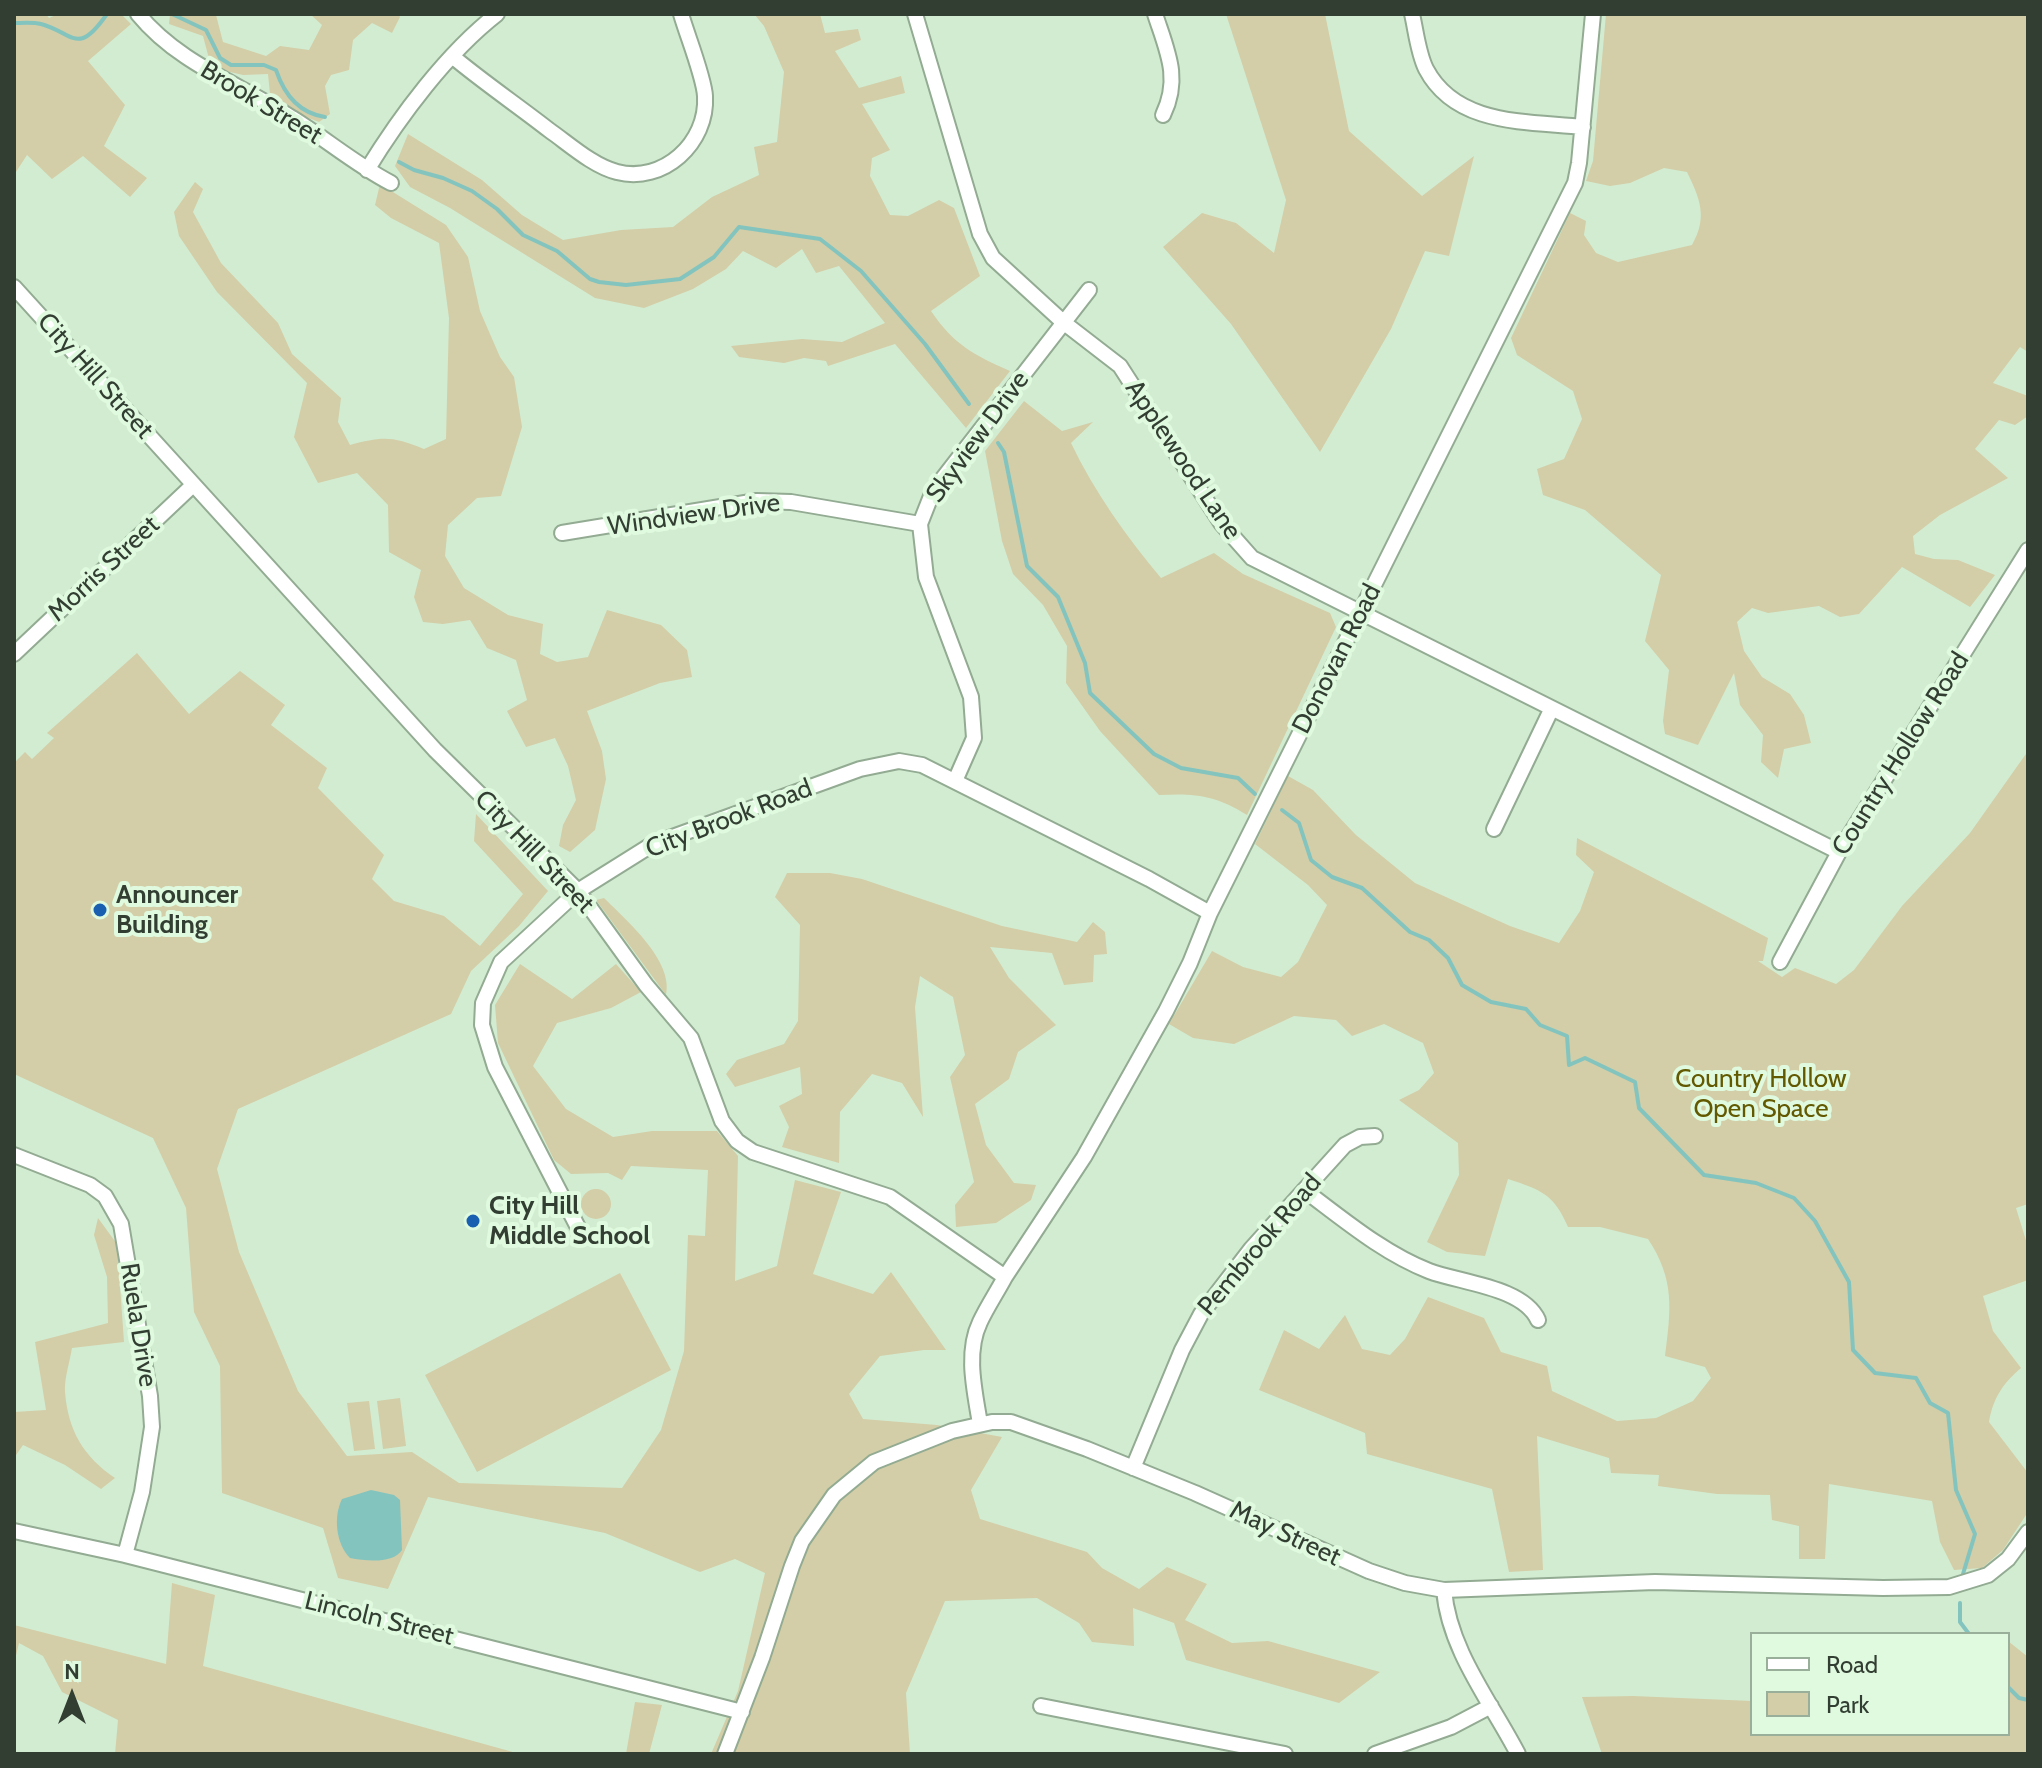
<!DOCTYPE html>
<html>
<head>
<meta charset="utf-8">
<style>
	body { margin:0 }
	#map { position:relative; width:2042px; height:1768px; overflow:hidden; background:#d2ecd2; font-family:Cabin,sans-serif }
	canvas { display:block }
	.frame { position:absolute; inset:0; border:16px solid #333e33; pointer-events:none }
	.legend { position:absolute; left:1750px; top:1632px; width:260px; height:104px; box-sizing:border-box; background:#dffadf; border:2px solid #9aaf9a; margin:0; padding:10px 14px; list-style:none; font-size:24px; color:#333e33 }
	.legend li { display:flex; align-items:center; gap:16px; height:40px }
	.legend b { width:40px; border:2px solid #9aaf9a }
	.north { position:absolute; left:32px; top:1656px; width:80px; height:80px; -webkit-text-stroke:6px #dffadf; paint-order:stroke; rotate:0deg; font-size:22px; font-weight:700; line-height:32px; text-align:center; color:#333e33 }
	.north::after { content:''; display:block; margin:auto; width:28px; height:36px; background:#333e33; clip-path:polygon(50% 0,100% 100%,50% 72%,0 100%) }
</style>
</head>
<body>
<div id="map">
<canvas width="2042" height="1768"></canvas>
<div class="frame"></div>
<ul class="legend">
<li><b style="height:10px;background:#fff"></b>Road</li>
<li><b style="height:22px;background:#d3cea7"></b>Park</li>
</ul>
<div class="north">N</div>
</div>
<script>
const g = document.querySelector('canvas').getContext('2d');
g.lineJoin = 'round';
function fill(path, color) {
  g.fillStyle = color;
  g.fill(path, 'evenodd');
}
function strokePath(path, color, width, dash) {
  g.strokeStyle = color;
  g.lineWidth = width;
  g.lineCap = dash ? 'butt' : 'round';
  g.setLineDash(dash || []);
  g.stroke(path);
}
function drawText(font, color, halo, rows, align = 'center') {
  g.font = font + ' Cabin,sans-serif';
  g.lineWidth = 8;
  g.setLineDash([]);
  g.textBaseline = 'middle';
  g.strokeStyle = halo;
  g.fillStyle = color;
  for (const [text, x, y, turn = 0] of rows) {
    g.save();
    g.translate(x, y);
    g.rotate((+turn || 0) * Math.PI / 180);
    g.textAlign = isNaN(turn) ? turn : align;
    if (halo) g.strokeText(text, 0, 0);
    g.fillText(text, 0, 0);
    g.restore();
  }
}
fill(new Path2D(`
	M 14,14 L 46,14 L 49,18 L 58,14 L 121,14 L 131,24 L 88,61 L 125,105 L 104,146 L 147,178 L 130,197 L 83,156 L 52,179 L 27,155 L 14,175 Z
	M 170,14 L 216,15 L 223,42 L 266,56 L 280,46 L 309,50 L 322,25 L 310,14 L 398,14 L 400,17 L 392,33 L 372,23 L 353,40 L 349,70 L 331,75 L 325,86 L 330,114 L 319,122 L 301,115 L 270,94 L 268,74 L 243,75 L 217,69 L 208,55 L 203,36 L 169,24 Z
	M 754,14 L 820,14 L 825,33 L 858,29 L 861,40 L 835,51 L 859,88 L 901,76 L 905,93 L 862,104 L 890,150 L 872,158 L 870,176 L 890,215 L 908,216 L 939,200 L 954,208 L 980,276 L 931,311 C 954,345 974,355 1010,371 L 966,428 L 895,344 L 828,366 L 826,361 L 804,358 L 784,363 L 739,357 L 731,346 L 802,339 L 842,342 L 885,323 L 839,266 L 816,273 L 802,249 L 776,268 L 743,251 L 726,269 L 693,289 L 644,308 L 595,298 L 450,208 L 410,187 L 395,166 L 408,134 L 482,180 L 522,215 L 563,240 L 621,230 L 673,227 L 712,197 L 759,175 L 754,147 L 777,142 L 784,72 L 764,26 Z
	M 1226,14 L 1325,14 L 1349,131 L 1422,196 L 1474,156 L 1449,256 L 1425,251 L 1391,329 L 1320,452 L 1231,324 L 1163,247 L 1202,213 L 1236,223 L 1274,253 L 1286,200 Z
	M 1606,14 L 2028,14 L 2028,352 L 2020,347 L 1993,383 L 2028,396 L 2028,416 L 2015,425 L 1999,420 L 1975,449 L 2008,478 L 1940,515 L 1913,536 L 1915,554 L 1934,559 L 1958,560 L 1995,575 L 1970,607 L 1902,567 L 1859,614 L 1840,617 L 1819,606 L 1768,613 L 1752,608 L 1737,622 L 1744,651 L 1762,677 L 1790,694 L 1804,715 L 1811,743 L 1784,749 L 1778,778 L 1761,762 L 1763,735 L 1740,705 L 1734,673 L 1698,745 L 1665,734 L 1663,721 L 1669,670 L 1645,641 L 1661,575 L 1585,510 L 1543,495 L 1537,469 L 1564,459 L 1582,419 L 1573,391 L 1517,355 L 1511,338 L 1570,213 L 1586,221 L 1584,235 L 1596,253 L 1618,262 L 1692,245 C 1708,217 1700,199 1687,172 L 1664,168 L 1630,183 L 1610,186 L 1586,181 L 1593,161 Z
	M 195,182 L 203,189 L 193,212 L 221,263 L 278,323 L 292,354 L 341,398 L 338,422 L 350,445 C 382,436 393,436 424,449 L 446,439 L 449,318 L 439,243 L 391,218 L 375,205 L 380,184 L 446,225 L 468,257 L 480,311 L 500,357 L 514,377 L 522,427 L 501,496 L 477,498 L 448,525 L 445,556 L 464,588 L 508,615 L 543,624 L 540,654 L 557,662 L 588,657 L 607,610 L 661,625 L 687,650 L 692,677 L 660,683 L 587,711 L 602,751 L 606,779 L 595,830 L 570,852 L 559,846 L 563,825 L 576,800 L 568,766 L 555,738 L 526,747 L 507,711 L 527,700 L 516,660 L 487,648 L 470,620 L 443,624 L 423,622 L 414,597 L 421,570 L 389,552 L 388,505 L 357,473 L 318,483 L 294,437 L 307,383 L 217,292 L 179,236 L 174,212 Z
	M 1024,401 L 1062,431 L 1093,422 L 1071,443 C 1095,493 1126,536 1161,578 L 1214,553 L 1243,574 L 1330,613 L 1336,627 L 1247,815 C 1216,795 1194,793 1159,795 L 1100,731 L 1066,683 L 1067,646 L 1043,605 L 1013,574 L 1002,541 L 985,451 Z
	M 137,653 L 189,714 L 240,671 L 285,705 L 271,725 L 327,768 L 318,788 L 384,855 L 372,879 L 394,901 L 444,916 L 480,946 L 523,894 L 474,841 L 476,814 L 548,891 L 519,926 L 471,971 L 451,1014 L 238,1109 L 217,1169 L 239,1252 L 298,1391 L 347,1456 L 412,1452 L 459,1483 L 622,1488 L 661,1430 L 684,1351 L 688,1235 L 705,1236 L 708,1170 L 631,1166 L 622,1180 L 608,1173 L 571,1174 L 554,1160 L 498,1043 L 495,1005 L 520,964 L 572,999 L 616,964 L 641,992 L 611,1008 L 557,1023 L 533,1066 L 566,1109 L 613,1137 L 652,1131 L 717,1131 L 738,1156 L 735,1281 L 777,1266 L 795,1180 L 841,1192 L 813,1274 L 873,1294 L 891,1272 L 946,1350 L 924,1350 L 880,1356 L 849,1394 L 863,1419 L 937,1425 L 1002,1437 L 971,1490 L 980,1519 L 1087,1552 L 1102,1568 L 1139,1589 L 1167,1567 L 1207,1584 L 1185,1620 L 1232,1643 L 1268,1641 L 1380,1672 L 1339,1703 L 1186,1660 L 1174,1623 L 1133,1608 L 1134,1646 L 1092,1642 L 1079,1623 L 1037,1598 L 945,1601 L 906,1693 L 910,1754 L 711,1754 L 738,1691 L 765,1573 L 735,1559 L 700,1572 L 605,1533 L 428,1497 L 388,1589 L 338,1578 L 323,1528 L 222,1493 L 220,1366 L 194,1312 L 186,1208 L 153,1138 L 14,1074 L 14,763 L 25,752 L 32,759 L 54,738 L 47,733 Z
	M 2028,751 L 2028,1204 L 2016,1208 L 2028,1247 L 2028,1280 L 1983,1296 L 1993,1331 L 2021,1368 C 2002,1384 1993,1399 1989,1422 L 2028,1473 L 2028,1512 L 2003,1550 L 1982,1568 L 1954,1570 L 1940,1542 L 1932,1501 L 1829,1484 L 1825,1559 L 1799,1559 L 1799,1526 L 1772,1520 L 1770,1495 L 1717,1494 L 1658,1486 L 1659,1475 L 1611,1473 L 1609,1458 L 1537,1436 L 1543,1570 L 1509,1572 L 1492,1489 L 1367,1454 L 1365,1433 L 1259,1390 L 1284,1330 L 1319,1349 L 1345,1315 L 1362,1349 L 1390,1355 L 1405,1339 L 1428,1297 L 1484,1318 L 1501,1352 L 1547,1366 L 1552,1391 L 1617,1421 L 1656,1418 L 1693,1401 L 1711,1378 L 1705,1367 L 1665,1356 C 1671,1309 1675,1280 1648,1239 L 1600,1227 L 1568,1227 C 1554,1194 1541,1190 1508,1179 L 1485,1256 L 1447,1252 L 1427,1242 L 1459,1175 L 1458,1143 L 1399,1100 L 1419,1090 L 1434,1073 L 1423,1043 L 1384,1024 L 1352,1036 L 1336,1020 L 1294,1016 L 1234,1044 L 1193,1038 L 1169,1024 L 1212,951 L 1243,967 L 1281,977 L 1298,962 L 1327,905 L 1308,885 L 1255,844 L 1288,776 L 1313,790 L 1356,835 L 1415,883 L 1510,926 L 1559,943 L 1580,911 L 1594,872 L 1576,855 L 1577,838 L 1768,938 L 1763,961 L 1758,961 L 1782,977 L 1795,968 L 1836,984 L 1854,970 L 1902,906 L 1970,833 Z
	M 787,873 L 830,873 L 862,879 L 1002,926 L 1077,942 L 1093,922 L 1105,932 L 1107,954 L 1094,955 L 1093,982 L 1064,985 L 1052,953 L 990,947 L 1009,978 L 1056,1025 L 1018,1052 L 1009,1079 L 975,1104 L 986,1145 L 1014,1183 L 1036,1185 L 1031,1200 L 996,1223 L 956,1227 L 955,1205 L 974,1182 L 950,1077 L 965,1055 L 953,997 L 920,976 L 915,1007 L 923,1117 L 902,1083 L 872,1074 L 840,1112 L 839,1163 L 782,1147 L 789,1127 L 779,1106 L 802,1094 L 800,1067 L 735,1087 L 726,1074 L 737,1060 L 784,1044 L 798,1021 L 800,925 L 775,897 Z
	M 604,898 C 626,920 674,961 666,995 L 596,900 Z
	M581 1204a15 15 0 1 1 30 0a15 15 0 1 1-30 0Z
	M 98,1218 L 117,1244 L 124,1342 L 72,1348 C 70,1361 64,1379 65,1392 C 68,1431 84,1457 115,1478 L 101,1489 L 65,1465 L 23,1445 L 14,1458 L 14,1412 L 46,1410 L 35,1342 L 108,1323 L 107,1277 L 94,1235 Z
	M 620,1273 L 671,1370 L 477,1472 L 425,1375 Z
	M 400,1398 L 406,1446 L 383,1449 L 377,1401 Z
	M 369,1401 L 375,1449 L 354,1451 L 347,1403 Z
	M 172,1583 L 215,1595 L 203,1666 L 520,1754 L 115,1754 L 118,1720 L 62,1692 L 43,1656 L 19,1643 L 14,1664 L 14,1625 L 166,1664 Z
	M 2008,1641 L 2028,1657 L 2028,1754 L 1602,1754 L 1582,1697 L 1633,1696 L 1752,1701 L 1752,1734 L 2008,1734 Z
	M 635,1702 L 662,1705 L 649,1754 L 626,1754 Z`), '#d3cea7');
fill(new Path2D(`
	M 371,1490 L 394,1495 L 400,1500 L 402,1550 C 393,1564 366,1561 350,1558 C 336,1544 333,1517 342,1499 Z`), '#84c4bf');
strokePath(new Path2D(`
	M 172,14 L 206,30 L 220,58 L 231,65 L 264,65 L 276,70 C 284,94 298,113 325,117
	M 14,23 C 22,23 33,22 41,24 C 74,33 77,57 107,14
	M 399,162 L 414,170 L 443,178 L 472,191 L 497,209 L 523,235 L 557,251 L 590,279 L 599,282 L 626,285 L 680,279 L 714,257 L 739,227 L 820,239 L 861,271 L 925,344 L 969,404
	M 998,443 L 1004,452 L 1027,566 L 1058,597 L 1085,663 L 1090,693 L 1154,754 L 1181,768 L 1238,778 L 1255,794
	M 1282,810 L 1299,823 L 1311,860 L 1332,877 L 1362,888 L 1410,932 L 1429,940 L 1448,958 L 1462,985 L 1491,1002 L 1526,1009 L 1540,1025 L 1567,1036 L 1569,1065 L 1585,1058 L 1635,1082 L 1639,1108 L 1704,1175 L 1756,1183 L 1794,1198 L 1815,1221 L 1849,1282 L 1853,1350 L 1875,1373 L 1916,1378 L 1930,1403 L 1948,1413 L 1956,1490 L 1975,1534 L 1963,1574
	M 1960,1603 L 1960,1622 L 1969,1634
	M 2008,1687 L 2019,1698 L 2028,1700`), '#84c4bf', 4);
const minor = new Path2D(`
	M 138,14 C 179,64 240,84 292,118 C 326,139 356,165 391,183
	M 915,14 L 980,234 L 993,258 L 1063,322 L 1120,366 L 1221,523 L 1252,558 L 1839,852
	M 1155,14 C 1167,51 1181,78 1163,115
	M 1412,14 C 1416,31 1418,53 1426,69 C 1456,126 1526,121 1583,127
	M 452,56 C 483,82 517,105 549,130 C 569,144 593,166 617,172 C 663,184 708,143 705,96 C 704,77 687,35 681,14
	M 367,170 C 400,116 447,53 497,14
	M 14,287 L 435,750 L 578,891 L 646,985 L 691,1038 L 722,1121 L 737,1141 L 753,1152 L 890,1197 L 1005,1277 C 997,1292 987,1307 980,1322 C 965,1353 975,1392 980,1424
	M 562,533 L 757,501 L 791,502 L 920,524
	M 14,654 L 193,485
	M 955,781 L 974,738 L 971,697 L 926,577 L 920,524 L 933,491 L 1089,290
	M 1494,829 L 1551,710
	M 1780,962 L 1839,852 L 2028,550
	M 14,1155 L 90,1185 L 105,1196 L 121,1224 L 150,1396 L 152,1427 L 142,1492 L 125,1555
	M 1304,1190 C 1343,1219 1383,1253 1429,1271 C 1461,1283 1523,1287 1538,1320
	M 583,1237 L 495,1067 L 482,1025 L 483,1003 L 501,962 L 578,891 L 653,844 L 860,769 L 899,761 L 922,765 L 1149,879 L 1210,913
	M 1005,1277 L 1084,1157 L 1166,1011 L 1190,963 L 1210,913 L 1575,183 L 1579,163 L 1593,14
	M 1133,1468 L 1182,1350 L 1201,1314 L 1251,1249 L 1345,1145 L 1360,1137 L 1375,1136
	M 14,1531 L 125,1555 L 742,1712
	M 1444,1590 C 1449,1650 1491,1702 1518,1754
	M 1041,1706 L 1285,1754
	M 725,1754 L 762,1658 L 792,1566 L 802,1541 L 834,1495 L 874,1462 L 952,1431 L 992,1422 L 1011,1422 L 1087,1449 L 1195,1493 L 1369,1571 L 1405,1583 L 1444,1590 L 1655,1582 L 1883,1588 L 1949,1587 L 1988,1575 L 2008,1559 L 2028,1532
	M 1375,1754 L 1451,1727 L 1491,1706`);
strokePath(minor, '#92ab92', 18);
strokePath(minor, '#fff', 14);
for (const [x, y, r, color] of [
	[100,910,8,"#1a60b0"],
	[473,1221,8,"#1a60b0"]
]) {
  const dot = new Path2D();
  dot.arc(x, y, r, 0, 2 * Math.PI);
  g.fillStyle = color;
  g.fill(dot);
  strokePath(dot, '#dffadf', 3);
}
drawText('26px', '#333e33', '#dffadf', [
	["Brook Street",261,103,31],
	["City Hill Street",95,376,48],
	["Skyview Drive",978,437,-54],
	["Applewood Lane",1183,460,56],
	["Windview Drive",694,515,-8],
	["Morris Street",104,569,-43],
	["Donovan Road",1337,659,-63],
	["Country Hollow Road",1901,754,-58],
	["City Brook Road",729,819,-21],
	["City Hill Street",534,852,46],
	["Pembrook Road",1260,1245,-50],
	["Ruela Drive",138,1325,81],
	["May Street",1285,1534,25],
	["Lincoln Street",379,1619,14]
]);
drawText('bold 26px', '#333e33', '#dffadf', [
	["Announcer",116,895],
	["Building",116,925],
	["City Hill",489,1206],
	["Middle School",489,1236]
], 'left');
drawText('26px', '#635901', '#dffadf', [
	["Country Hollow",1761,1079],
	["Open Space",1761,1109]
]);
</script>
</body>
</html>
